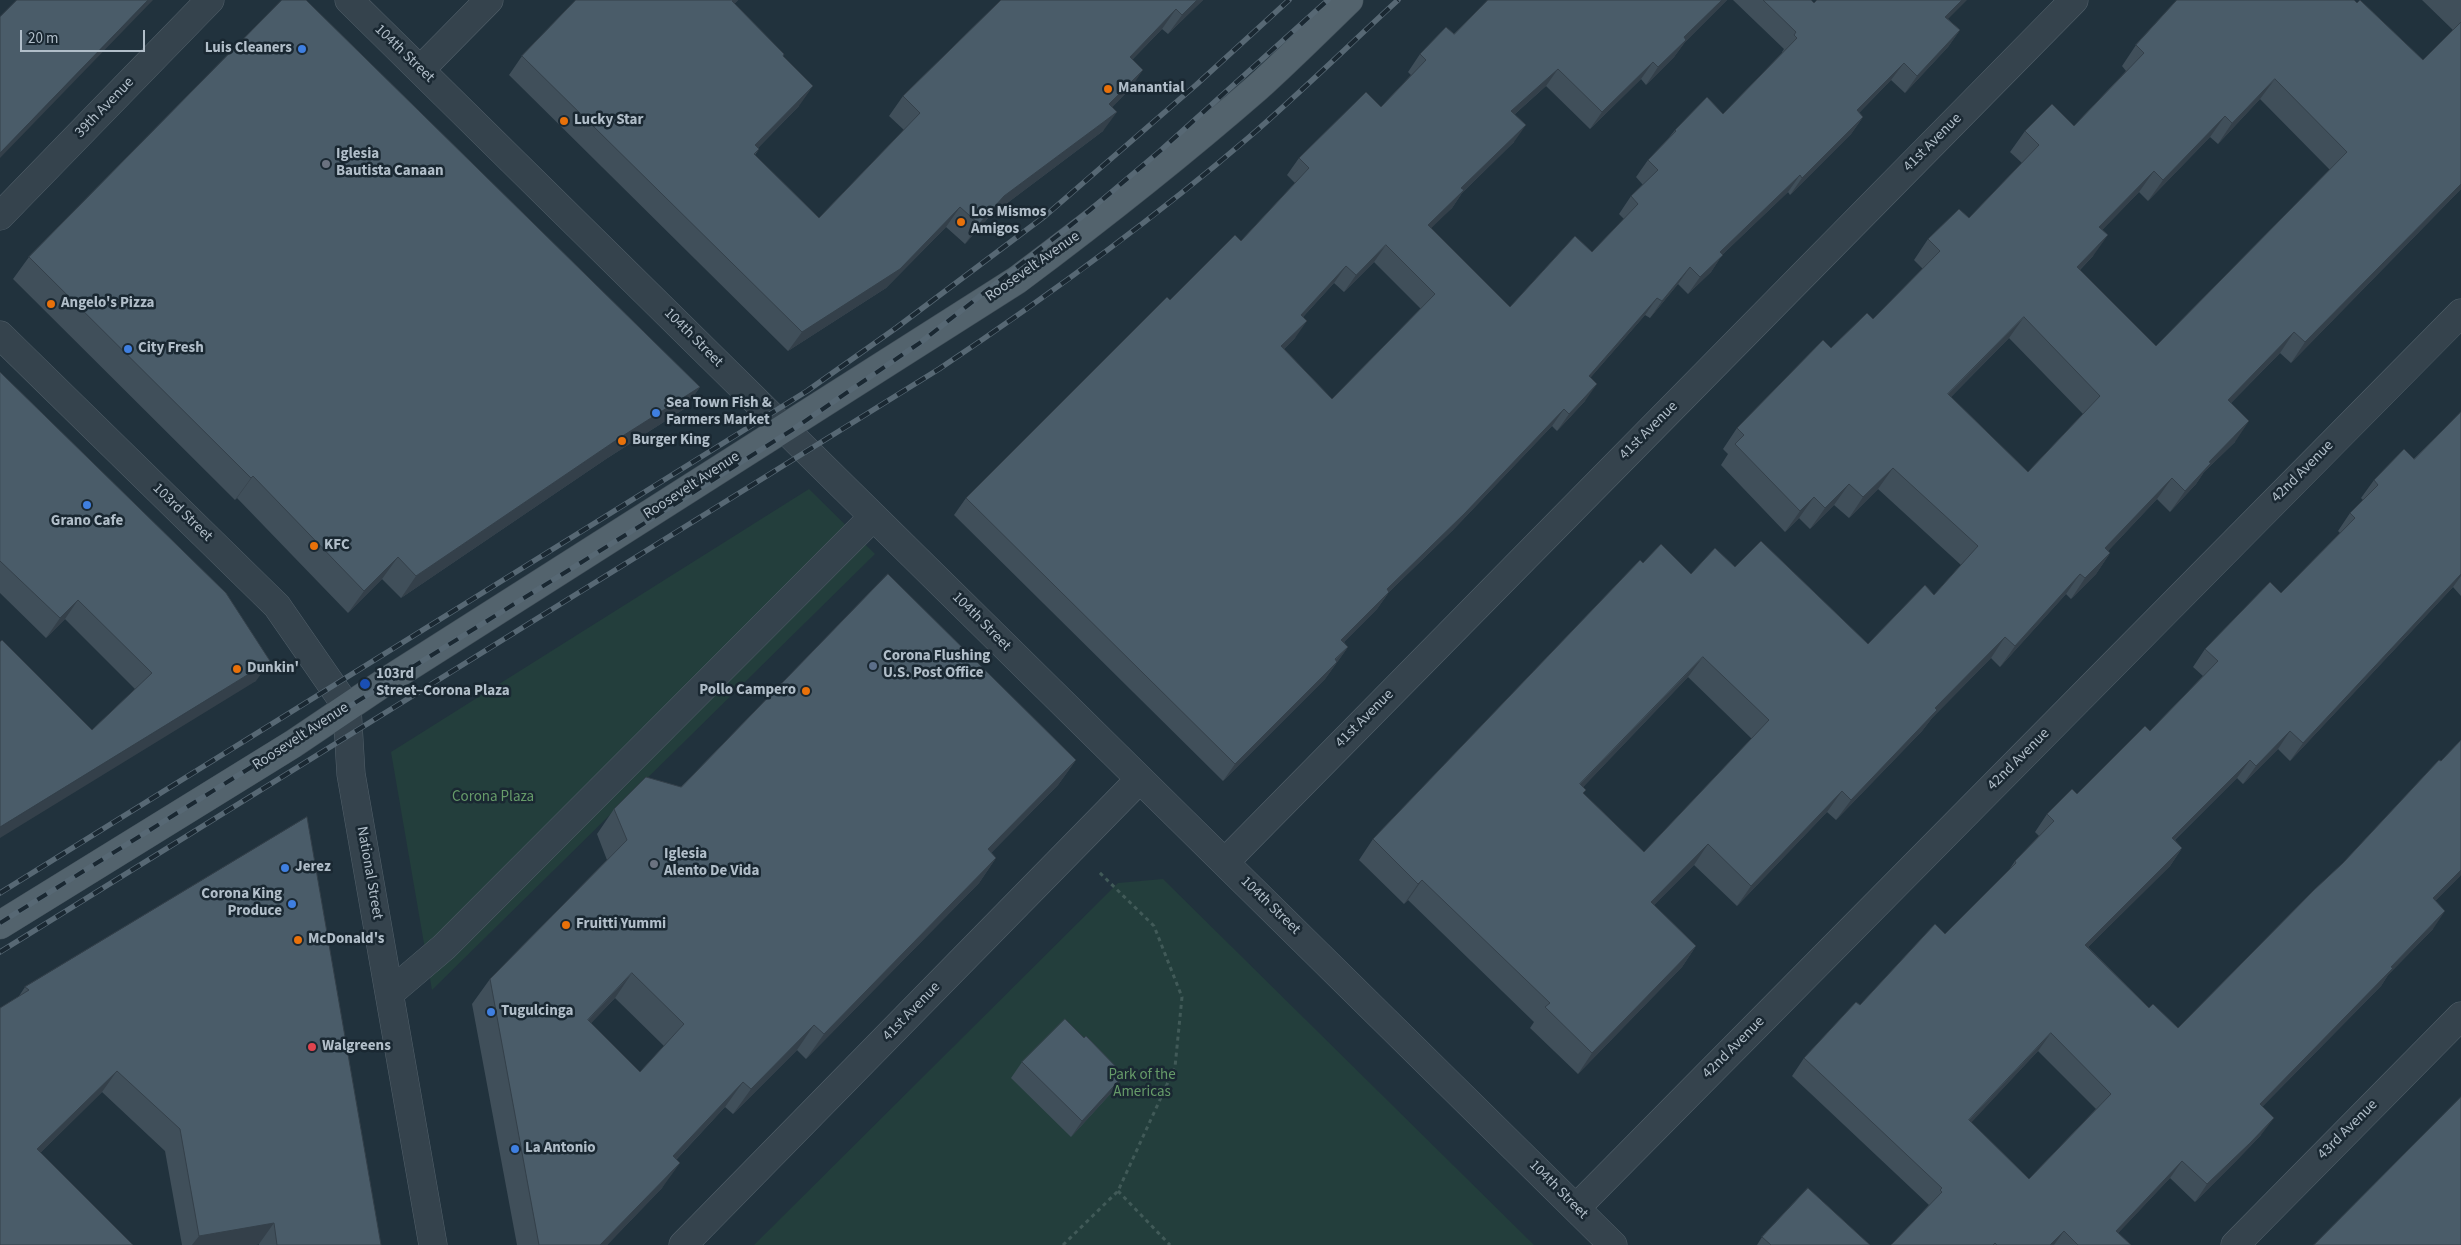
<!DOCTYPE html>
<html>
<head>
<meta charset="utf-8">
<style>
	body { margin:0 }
	#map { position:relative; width:2461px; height:1245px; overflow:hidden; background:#21323d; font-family:"Source Sans 3",sans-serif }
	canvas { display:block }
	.scale { position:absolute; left:20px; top:30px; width:125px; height:22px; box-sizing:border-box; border:2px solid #b1bec9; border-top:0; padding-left:6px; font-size:15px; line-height:18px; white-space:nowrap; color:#b1bec9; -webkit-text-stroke:4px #1a2832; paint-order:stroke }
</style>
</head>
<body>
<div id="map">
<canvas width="2461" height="1245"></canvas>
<div class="scale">20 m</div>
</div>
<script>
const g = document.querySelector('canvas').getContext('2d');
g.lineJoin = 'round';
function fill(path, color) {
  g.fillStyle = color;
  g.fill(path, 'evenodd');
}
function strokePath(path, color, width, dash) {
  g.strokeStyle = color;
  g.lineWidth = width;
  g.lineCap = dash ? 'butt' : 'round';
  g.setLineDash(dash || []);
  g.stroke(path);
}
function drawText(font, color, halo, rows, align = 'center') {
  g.font = font + ' "Source Sans 3",sans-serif';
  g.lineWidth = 5;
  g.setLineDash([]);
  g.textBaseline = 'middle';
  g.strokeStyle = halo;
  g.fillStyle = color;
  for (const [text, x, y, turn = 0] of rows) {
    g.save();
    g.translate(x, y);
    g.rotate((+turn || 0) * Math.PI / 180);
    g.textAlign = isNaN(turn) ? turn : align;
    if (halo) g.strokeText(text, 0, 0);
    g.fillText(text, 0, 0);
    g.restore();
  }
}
fill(new Path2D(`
	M 809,489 L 875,554 L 432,990 L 391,752 Z
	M 1163,879 L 1534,1245 L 754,1245 L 1118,883 Z`), '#233e3c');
const minor = new Path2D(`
	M 349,0 L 1613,1245
	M 420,70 L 489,0
	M 0,216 L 210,0
	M 0,335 L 277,606 L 347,707 L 351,774 L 433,1245
	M 1225,862 L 2074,0
	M 390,993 L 444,947 L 873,517
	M 1576,1208 L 2461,313
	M 683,1245 L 1140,779
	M 2235,1245 L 2461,1016`);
const major = new Path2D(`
	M 0,925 L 293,744 L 385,682 L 1017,280 C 1100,218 1180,155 1258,87 C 1289,59 1319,29 1349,0`);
strokePath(minor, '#53616b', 29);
strokePath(major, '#414f59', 29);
strokePath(new Path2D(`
	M 1118,1191 L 1170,1245
	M 1063,1245 L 1118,1191 L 1175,1067 L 1182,997 L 1154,926 L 1099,872`), '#415a58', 3, [4, 4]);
strokePath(minor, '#35434d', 28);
strokePath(major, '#53636d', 28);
const rail = new Path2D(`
	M 0,893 L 807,391 L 896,328 L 1045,216 L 1196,85 L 1289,0
	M 0,923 L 648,521 L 792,430 L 921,342 L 1089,211 L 1160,151 L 1328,0
	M 0,952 L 939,369 C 1045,298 1150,222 1248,138 C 1299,94 1348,46 1398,0`);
strokePath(rail, '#576874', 5.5);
strokePath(rail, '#1a2832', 4, [11]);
fill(new Path2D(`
	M 576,0 L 738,0 L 734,4 L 783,56 L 799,106 L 758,148 L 759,149 L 755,155 L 819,218 L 904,130 L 889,116 L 903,96 L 1001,0 L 1203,0 L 1168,34 L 1162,29 L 1133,59 L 1130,89 L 1112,107 L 1103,131 L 990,216 L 965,244 L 946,227 L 886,288 L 788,351 L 509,75 L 522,56 Z
	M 1727,0 L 1685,42 L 1674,57 L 1646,85 L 1641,79 L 1590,129 L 1546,86 L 1515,114 L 1514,142 L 1462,193 L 1452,208 L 1430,228 L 1510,307 L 1592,252 L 1624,219 L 1619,214 L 1631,196 L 1643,185 L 1636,177 L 1648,160 L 1667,140 L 1675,130 L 1723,114 L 1782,53 L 1782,52 L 1784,49 L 1733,0 L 1811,0 L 1814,3 L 1948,19 L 1960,30 L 1948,47 L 1905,93 L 1891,80 L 1859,113 L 1863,117 L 1851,134 L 1790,195 L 1788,192 L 1722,255 L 1711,272 L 1688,294 L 1678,284 L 1650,318 L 1645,315 L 1590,378 L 1585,401 L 1557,431 L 1552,426 L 1453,530 L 1389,592 L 1377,609 L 1344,642 L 1348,647 L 1325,679 L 1223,781 L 954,515 L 966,498 L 1170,300 L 1241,241 L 1295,183 L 1287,175 L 1299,158 L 1381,107 L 1411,75 L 1408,72 L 1420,54 L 1454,34 ZM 1374,262 L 1421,309 L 1332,399 L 1284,349 L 1295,338 L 1303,317 L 1334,283 L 1344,292 Z
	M 2422,0 L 2461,0 L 2461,189 L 2291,363 L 2280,353 L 2231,403 L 2235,442 L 2204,472 L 2196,484 L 2170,512 L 2157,499 L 2108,551 L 2110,553 L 2096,574 L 2071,599 L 2066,594 L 2000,667 L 1991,658 L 1932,718 L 1922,731 L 1836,820 L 1827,812 L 1737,906 L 1694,865 L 1654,905 L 1696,946 L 1682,967 L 1578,1074 L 1530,1028 L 1534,1022 L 1408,900 L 1404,904 L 1359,860 L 1373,839 L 1643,563 L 1691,574 L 1735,567 L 1868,644 L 1934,595 L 1961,565 L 1878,489 L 1849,518 L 1834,505 L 1810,529 L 1799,518 L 1785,532 L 1721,465 L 1728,454 L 1723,449 L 1737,428 L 1831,348 L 1873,319 L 1923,269 L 1914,260 L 1928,239 L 1969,218 L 2022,163 L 2010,152 L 2025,131 L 2074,126 L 2126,71 L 2122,66 L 2136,45 L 2423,60 L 2453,30 ZM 2260,99 L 2330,170 L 2156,346 L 2080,270 L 2093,256 L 2102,230 L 2139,192 L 2148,201 L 2210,137 L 2218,144 ZM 2009,338 L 2083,414 L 2028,472 L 1951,397 ZM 1688,677 L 1752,739 L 1644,852 L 1584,794 L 1583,787 Z
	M 29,257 L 700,387 L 684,409 L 606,459 L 401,598 L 382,579 L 348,613 L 237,498 L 235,500 L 13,279 Z
	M 0,372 L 256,681 L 92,730 L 135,689 L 65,619 L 46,638 L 0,593 Z
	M 2461,412 L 2461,596 L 2453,587 L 2290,761 L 2278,749 L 2243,784 L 2237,778 L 2175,840 L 2182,848 L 2170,866 L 2088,947 L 2149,1008 L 2178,1028 L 2461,875 L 2435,901 L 2433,929 L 2388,975 L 2381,986 L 2262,1107 L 2261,1135 L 2237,1160 L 2195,1202 L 2170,1178 L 2118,1233 L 2131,1245 L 1891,1245 L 1929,1205 L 1792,1076 L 1804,1058 L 1860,1005 L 1945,934 L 2009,870 L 2015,861 L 2039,836 L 2035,832 L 2047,814 L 2077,794 L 2150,731 L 2203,676 L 2193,667 L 2205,649 L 2281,593 L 2340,533 L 2338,531 L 2350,513 L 2363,500 L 2361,498 L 2374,480 L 2414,459 ZM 2038,1051 L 2096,1109 L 2029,1179 L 1971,1122 Z
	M 1076,760 L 1058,785 L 991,853 L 996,858 L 979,883 L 806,1059 L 797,1050 L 733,1114 L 725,1107 L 676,1160 L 662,1188 L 607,1245 L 517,1245 L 472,1004 L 490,979 L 607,860 L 597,834 L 614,809 L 681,787 ZM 615,998 L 664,1046 L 640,1072 L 591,1023 Z
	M 25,987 L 381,1245 L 259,1245 L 259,1244 L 254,1245 L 182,1245 L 165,1151 L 102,1092 L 40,1153 L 0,1245 L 19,996 Z
	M 1084,1038 L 1124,1075 L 1113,1091 L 1071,1137 L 1011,1078 L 1022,1062 Z
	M 1762,1237 L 1870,1245 L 1757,1245 Z`), '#404f5a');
fill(new Path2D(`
	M 148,0 L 153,0 L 0,158 L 0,153 Z
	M 733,0 L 738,0 L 718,21 Z
	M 1197,0 L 1203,0 L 1168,34 L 1182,15 Z
	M 1722,0 L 1727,0 L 1685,42 L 1674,57 L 1646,85 L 1658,67 L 1684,37 Z
	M 1962,0 L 1967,0 L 1933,34 L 1945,17 Z
	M 1176,9 L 1162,29 L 1116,76 L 1130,57 Z
	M 1960,30 L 1948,47 L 1905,93 L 1917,76 Z
	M 1653,62 L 1641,79 L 1590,129 L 1602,112 Z
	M 1904,63 L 1891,80 L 1844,128 L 1857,110 Z
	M 1558,69 L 1546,86 L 1499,128 L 1511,111 Z
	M 1143,70 L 1130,89 L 1096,124 L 1109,104 Z
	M 2275,79 L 2260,99 L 2218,144 L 2232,123 Z
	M 813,86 L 799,106 L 741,165 L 755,145 Z
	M 1117,112 L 1103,131 L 990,216 L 965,244 L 979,224 L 1004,196 Z
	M 2225,116 L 2210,137 L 2148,201 L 2163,180 Z
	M 1863,117 L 1851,134 L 1790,195 L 1802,178 Z
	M 1526,125 L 1514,142 L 1462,193 L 1452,208 L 1416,243 L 1428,225 L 1461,188 Z
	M 2154,171 L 2139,192 L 2085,248 L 2099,227 Z
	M 1800,175 L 1788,192 L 1722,255 L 1711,272 L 1688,294 L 1700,277 L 1720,252 Z
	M 2461,184 L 2461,189 L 2291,363 L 2305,342 Z
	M 960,207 L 946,227 L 886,288 L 788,351 L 802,332 Z
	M 2108,235 L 2093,256 L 2062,288 L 2077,267 Z
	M 1386,245 L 1374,262 L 1344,292 L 1356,275 Z
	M 1346,266 L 1334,283 L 1289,332 L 1301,315 Z
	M 1690,267 L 1678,284 L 1650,318 L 1662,301 Z
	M 1657,298 L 1645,315 L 1577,393 L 1589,376 Z
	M 2024,317 L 2009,338 L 1933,415 L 1948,394 Z
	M 1307,321 L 1295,338 L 1269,363 L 1281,346 Z
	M 2294,332 L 2280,353 L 2213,421 L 2228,400 Z
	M 1597,384 L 1585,401 L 1557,431 L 1569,414 Z
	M 700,387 L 684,409 L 606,459 L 401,598 L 416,576 L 621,437 Z
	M 1564,409 L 1552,426 L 1453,530 L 1389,592 L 1377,609 L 1329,657 L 1341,640 L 1387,589 Z
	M 2249,421 L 2235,442 L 2204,472 L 2196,484 L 2170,512 L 2185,491 L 2209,462 Z
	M 1893,468 L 1878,489 L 1849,518 L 1863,497 Z
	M 253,476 L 237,498 L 235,500 L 251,478 Z
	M 2172,478 L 2157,499 L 2091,569 L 2105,548 Z
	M 1849,484 L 1834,505 L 1810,529 L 1825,508 Z
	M 1814,497 L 1799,518 L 1785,532 L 1800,511 Z
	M 2110,553 L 2096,574 L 2071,599 L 2085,578 Z
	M 398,557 L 382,579 L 348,613 L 364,591 Z
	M 2080,574 L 2066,594 L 2000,667 L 2015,646 Z
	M 2461,574 L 2461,576 L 2453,587 L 2290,761 L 2303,743 Z
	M 78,600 L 65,619 L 46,638 L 60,618 Z
	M 2005,637 L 1991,658 L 1932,718 L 1922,731 L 1836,820 L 1851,800 L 1935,708 Z
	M 1348,647 L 1325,679 L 1223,781 L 1235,764 Z
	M 1703,657 L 1688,677 L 1566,805 L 1580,784 Z
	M 270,661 L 256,681 L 0,838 L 0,827 Z
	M 2290,731 L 2278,749 L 2243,784 L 2256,766 Z
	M 1076,760 L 1058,785 L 970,874 L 988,849 Z
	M 2250,760 L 2237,778 L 2159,855 L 2172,838 Z
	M 1842,791 L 1827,812 L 1737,906 L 1751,886 Z
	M 1708,844 L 1694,865 L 1636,923 L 1651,902 Z
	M 2182,848 L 2170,866 L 2073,962 L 2085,945 Z
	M 996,858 L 979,883 L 806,1059 L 824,1034 Z
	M 2461,870 L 2461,875 L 2420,916 L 2433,898 Z
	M 1422,880 L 1408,900 L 1404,904 L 1418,884 Z
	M 2445,911 L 2433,929 L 2388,975 L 2381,986 L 2247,1122 L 2260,1104 Z
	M 1696,946 L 1682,967 L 1578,1074 L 1592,1053 Z
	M 632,973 L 615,998 L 570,1045 L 588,1020 Z
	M 814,1025 L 797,1050 L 733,1114 L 751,1089 Z
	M 2051,1033 L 2038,1051 L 1957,1138 L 1969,1120 Z
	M 117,1071 L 102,1092 L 22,1171 L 37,1149 Z
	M 1124,1075 L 1113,1091 L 1071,1137 L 1082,1121 Z
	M 743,1082 L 725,1107 L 655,1182 L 673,1156 Z
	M 2274,1118 L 2261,1135 L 2237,1160 L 2195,1202 L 2207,1184 Z
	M 2182,1161 L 2170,1178 L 2107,1245 L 2116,1231 Z
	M 680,1163 L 662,1188 L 607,1245 L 600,1245 Z
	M 274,1223 L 259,1244 L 254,1245 L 192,1245 L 199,1236 Z
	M 2064,1231 L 2054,1245 L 2050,1245 Z`), '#34404a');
const building = new Path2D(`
	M 17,0 L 148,0 L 0,153 L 0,17 Z
	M 282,0 L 306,0 L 700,387 L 621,437 L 416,576 L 398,557 L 364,591 L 253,476 L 251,478 L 29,257 Z
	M 576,0 L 733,0 L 732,1 L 784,54 L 783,56 L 813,86 L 755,145 L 759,149 L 754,154 L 819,218 L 920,113 L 903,96 L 1001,0 L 1197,0 L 1182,15 L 1176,9 L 1130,57 L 1143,70 L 1109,104 L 1117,112 L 1004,196 L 979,224 L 960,207 L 900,269 L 802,332 L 522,56 Z
	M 1488,0 L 1722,0 L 1684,37 L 1686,40 L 1658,67 L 1653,62 L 1602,112 L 1558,69 L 1511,111 L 1526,125 L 1461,188 L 1464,190 L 1428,225 L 1510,307 L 1575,236 L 1592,252 L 1638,204 L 1631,196 L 1658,170 L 1648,160 L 1676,131 L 1675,130 L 1707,97 L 1723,114 L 1797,38 L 1794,35 L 1796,32 L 1763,0 L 1811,0 L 1814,3 L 1817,0 L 1962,0 L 1945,17 L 1960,30 L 1917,76 L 1904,63 L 1857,110 L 1863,117 L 1802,178 L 1800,175 L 1720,252 L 1723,255 L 1700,277 L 1690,267 L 1662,301 L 1657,298 L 1589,376 L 1597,384 L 1569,414 L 1564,409 L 1465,513 L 1387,589 L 1389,592 L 1341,640 L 1348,647 L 1335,659 L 1337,662 L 1235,764 L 966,498 L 1167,297 L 1170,300 L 1235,235 L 1241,241 L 1309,168 L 1299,158 L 1366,92 L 1381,107 L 1426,60 L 1420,54 L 1446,27 L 1454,34 ZM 1386,245 L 1435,294 L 1332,399 L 1281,346 L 1307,321 L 1301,315 L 1346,266 L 1356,275 Z
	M 2177,0 L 2354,0 L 2357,3 L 2360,0 L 2423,60 L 2461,22 L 2461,184 L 2305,342 L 2294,332 L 2228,400 L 2249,421 L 2209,462 L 2211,463 L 2185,491 L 2172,478 L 2105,548 L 2110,553 L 2085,578 L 2080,574 L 2015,646 L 2005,637 L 1935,708 L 1937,710 L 1851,800 L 1842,791 L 1751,886 L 1708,844 L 1651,902 L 1696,946 L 1592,1053 L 1545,1007 L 1550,1003 L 1422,880 L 1418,884 L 1373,839 L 1640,560 L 1643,563 L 1661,544 L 1691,574 L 1715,548 L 1735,567 L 1761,541 L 1868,644 L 1925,585 L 1934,595 L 1978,546 L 1893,468 L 1863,497 L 1849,484 L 1825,508 L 1814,497 L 1800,511 L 1735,444 L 1744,435 L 1737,428 L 1823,340 L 1831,348 L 1867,313 L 1873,319 L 1940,251 L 1928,239 L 1959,209 L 1969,218 L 2039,145 L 2025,131 L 2052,104 L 2074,126 L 2144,53 L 2136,45 ZM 2275,79 L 2347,152 L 2156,346 L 2077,267 L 2108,235 L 2099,227 L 2154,171 L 2163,180 L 2225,116 L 2232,123 ZM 2024,317 L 2100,396 L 2028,472 L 1948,394 ZM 1703,657 L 1769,720 L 1644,852 L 1583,793 L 1586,790 L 1580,784 Z
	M 0,372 L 226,593 L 270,661 L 0,827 L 0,642 L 2,640 L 92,730 L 152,673 L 78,600 L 60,618 L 0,561 Z
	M 2461,412 L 2461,574 L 2303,743 L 2290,731 L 2256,766 L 2250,760 L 2172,838 L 2182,848 L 2085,945 L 2149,1008 L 2153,1004 L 2178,1028 L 2314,890 L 2343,863 L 2439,760 L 2441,761 L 2461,740 L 2461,870 L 2433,898 L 2445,911 L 2391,967 L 2393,968 L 2260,1104 L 2274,1118 L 2250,1143 L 2207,1184 L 2182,1161 L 2116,1231 L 2131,1245 L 2078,1245 L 2064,1231 L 2050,1245 L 1997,1245 L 1995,1243 L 1993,1245 L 1891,1245 L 1942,1192 L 1940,1190 L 1942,1188 L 1804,1058 L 1856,1002 L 1860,1005 L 1935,924 L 1945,934 L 2016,863 L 2015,861 L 2054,821 L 2047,814 L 2072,789 L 2077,794 L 2145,726 L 2150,731 L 2218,661 L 2205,649 L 2270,582 L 2281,593 L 2355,518 L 2350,513 L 2378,485 L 2374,480 L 2404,449 L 2414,459 ZM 2051,1033 L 2111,1094 L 2029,1179 L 1969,1120 Z
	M 888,574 L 1076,760 L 988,849 L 996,858 L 824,1034 L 814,1025 L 751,1089 L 743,1082 L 673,1156 L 680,1163 L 600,1245 L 539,1245 L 490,979 L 627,840 L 614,809 L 646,777 L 681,787 ZM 632,973 L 684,1024 L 640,1072 L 588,1020 Z
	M 307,817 L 381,1245 L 277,1245 L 274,1223 L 199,1236 L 180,1129 L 117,1071 L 37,1149 L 133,1245 L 0,1245 L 0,1008 L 29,990 L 25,987 Z
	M 1065,1019 L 1084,1038 L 1086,1036 L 1124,1075 L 1082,1121 L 1022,1062 Z
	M 2461,1097 L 2461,1245 L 2314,1245 Z
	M 1808,1188 L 1870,1245 L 1771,1245 L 1762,1237 Z`);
fill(building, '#4a5c69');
strokePath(building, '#34404a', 1);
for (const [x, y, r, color] of [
	[302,49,5,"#3f7fe0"],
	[1108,89,5,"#e8710a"],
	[564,121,5,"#e8710a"],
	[326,164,5,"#6b7280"],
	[961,222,5,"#e8710a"],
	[51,304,5,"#e8710a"],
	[128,349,5,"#3f7fe0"],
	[656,413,5,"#3f7fe0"],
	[622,441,5,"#e8710a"],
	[87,505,5,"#3f7fe0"],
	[314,546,5,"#e8710a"],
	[873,666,5,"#5c6f8a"],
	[237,669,5,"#e8710a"],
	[365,684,6,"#1a4fb4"],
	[806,691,5,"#e8710a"],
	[654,864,5,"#6b7280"],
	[285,868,5,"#3f7fe0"],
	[292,904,5,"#3f7fe0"],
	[566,925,5,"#e8710a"],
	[298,940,5,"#e8710a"],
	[491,1012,5,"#3f7fe0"],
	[312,1047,5,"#e0444e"],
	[515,1149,5,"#3f7fe0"]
]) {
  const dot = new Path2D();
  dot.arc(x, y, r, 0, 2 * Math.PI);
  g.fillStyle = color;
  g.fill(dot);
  strokePath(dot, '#1a2832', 2);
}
drawText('bold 15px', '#b1bec9', '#1a2832', [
	["Luis Cleaners",292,49,"right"],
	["Manantial",1118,89],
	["Lucky Star",574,121],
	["Iglesia",336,155],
	["Bautista Canaan",336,172],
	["Los Mismos",971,213],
	["Amigos",971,230],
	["Angelo's Pizza",61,304],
	["City Fresh",138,349],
	["Sea Town Fish &",666,404],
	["Farmers Market",666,421],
	["Burger King",632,441],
	["Grano Cafe",87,522,"center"],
	["KFC",324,546],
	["Corona Flushing",883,657],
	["U.S. Post Office",883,674],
	["Dunkin'",247,669],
	["103rd",376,675],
	["Street–Corona Plaza",376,692],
	["Pollo Campero",796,691,"right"],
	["Iglesia",664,855],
	["Alento De Vida",664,872],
	["Jerez",295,868],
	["Corona King",282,895,"right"],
	["Produce",282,912,"right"],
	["Fruitti Yummi",576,925],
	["McDonald's",308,940],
	["Tugulcinga",501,1012],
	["Walgreens",322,1047],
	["La Antonio",525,1149]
], 'left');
drawText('15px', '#b1bec9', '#1a2832', [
	["104th Street",404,54,44],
	["39th Avenue",105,108,-46],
	["41st Avenue",1933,143,-45],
	["Roosevelt Avenue",1033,267,-35],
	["104th Street",693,338,45],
	["41st Avenue",1649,431,-45],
	["42nd Avenue",2303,472,-45],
	["Roosevelt Avenue",692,486,-33],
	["103rd Street",182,513,44],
	["104th Street",981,622,45],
	["41st Avenue",1365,719,-45],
	["Roosevelt Avenue",301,737,-33],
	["42nd Avenue",2019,760,-45],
	["National Street",369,873,80],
	["104th Street",1270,906,44],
	["41st Avenue",912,1012,-46],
	["42nd Avenue",1734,1048,-45],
	["43rd Avenue",2348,1130,-45],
	["104th Street",1558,1190,45]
]);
drawText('15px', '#669b69', '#1a2832', [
	["Corona Plaza",493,798],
	["Park of the",1142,1076],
	["Americas",1142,1093]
]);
</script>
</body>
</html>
